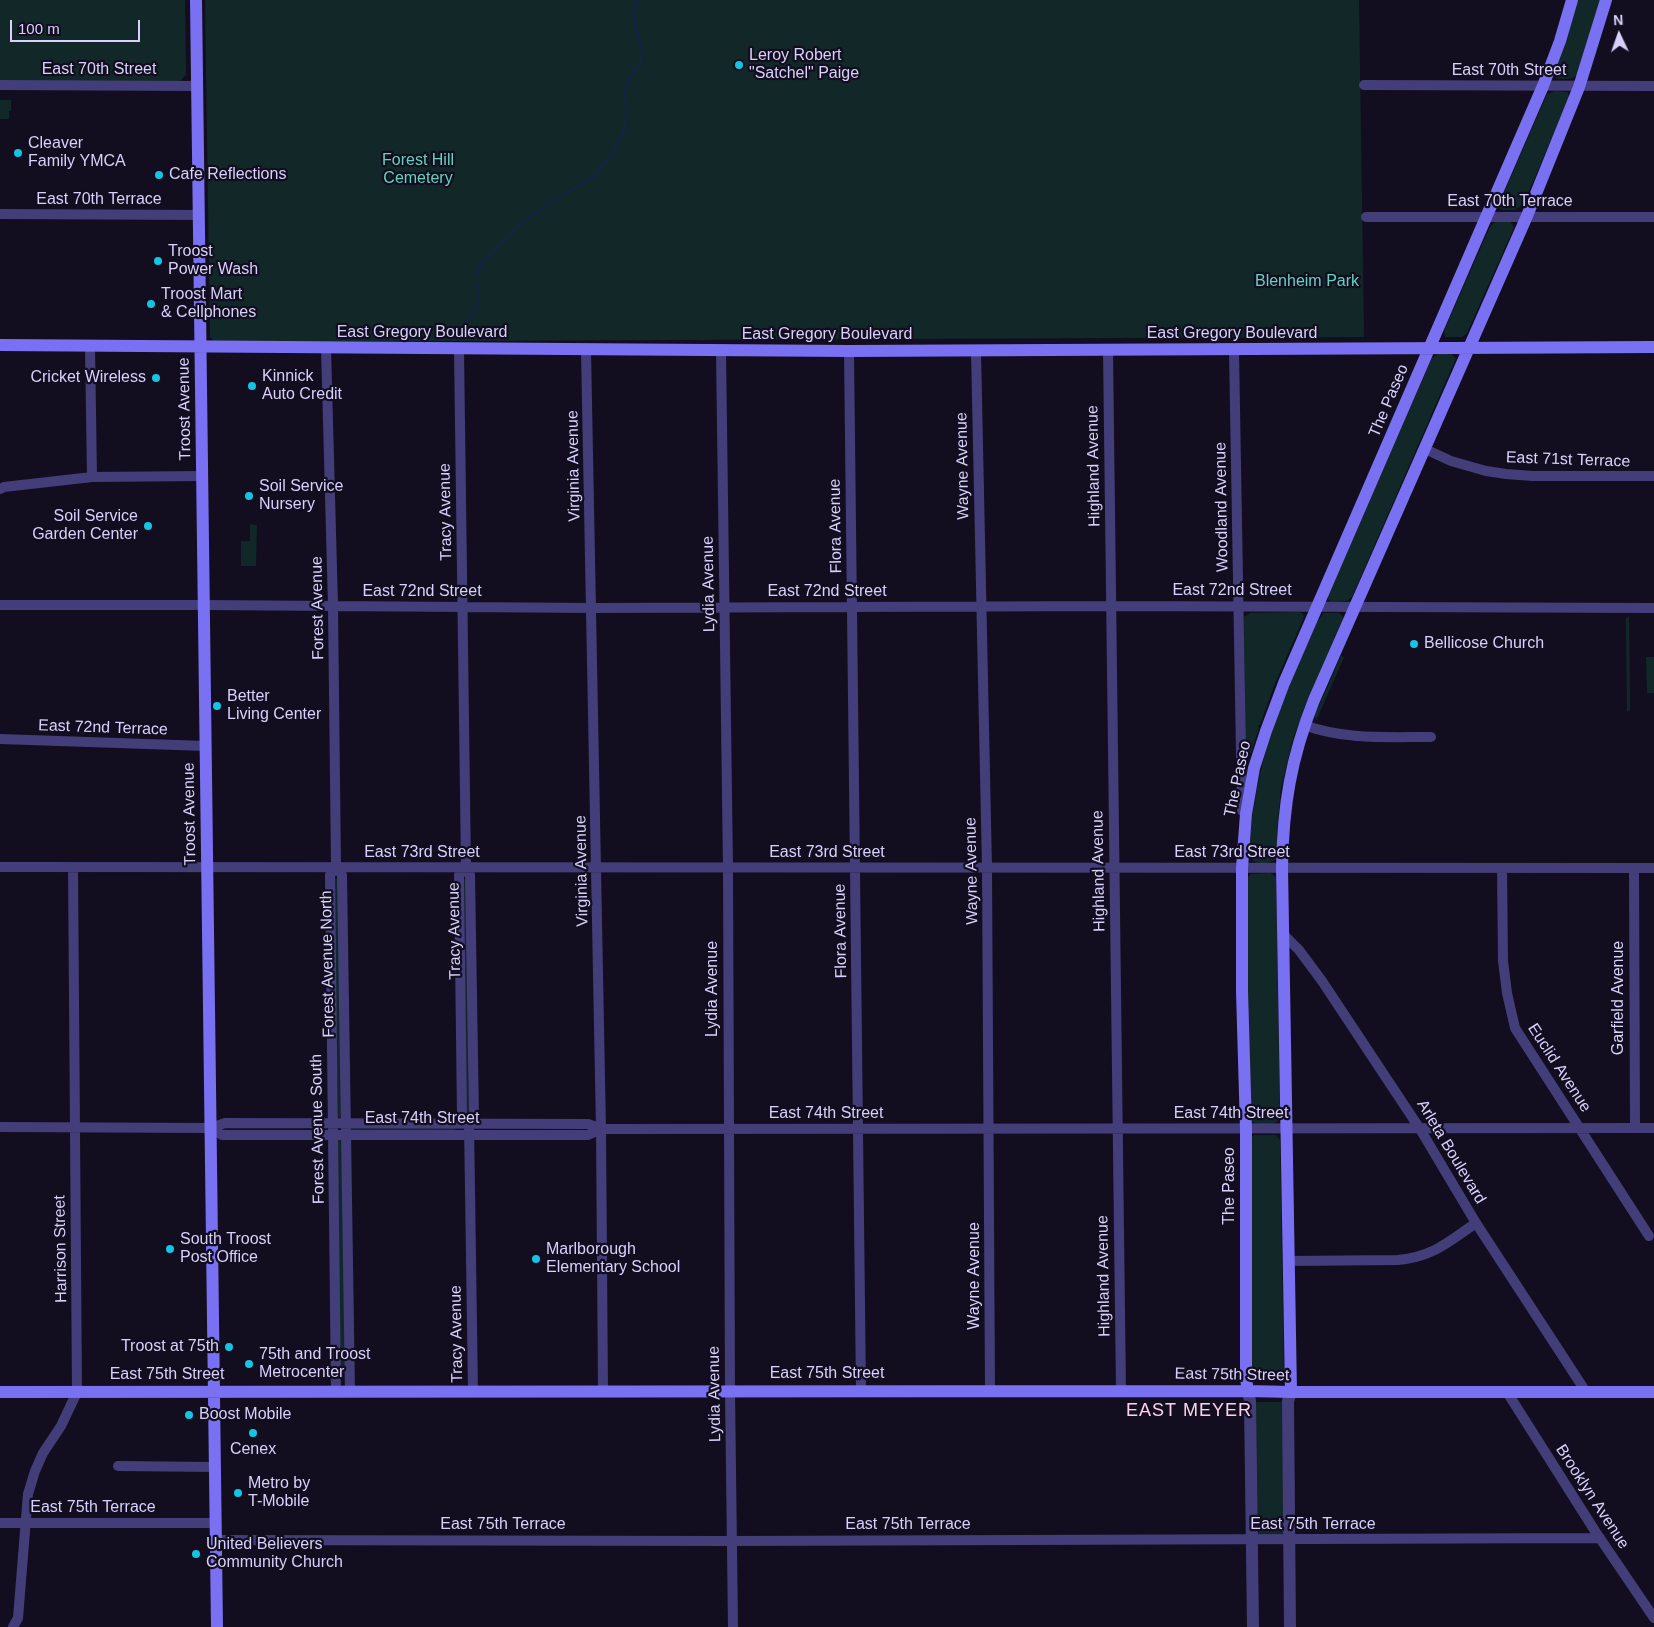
<!DOCTYPE html>
<html>
<head>
<meta charset="utf-8">
<style>
	body { margin:0 }
	#map { position:relative; width:1654px; height:1627px; overflow:hidden; background:#120e1f; font-family:Arial,sans-serif }
	canvas { display:block }
	.north { position:absolute; left:1594px; top:10px; width:50px; height:50px; -webkit-text-stroke:4px #120e1f; paint-order:stroke; rotate:357deg; font-size:14px; font-weight:700; line-height:20px; text-align:center; color:#d7d1fb }
	.north::after { content:''; display:block; margin:auto; width:18px; height:22px; background:#d7d1fb; clip-path:polygon(50% 0,100% 100%,50% 72%,0 100%) }
	.scale { position:absolute; left:10px; top:20px; width:130px; height:22px; box-sizing:border-box; border:2px solid #d7d1fb; border-top:0; padding-left:6px; font-size:15px; line-height:18px; white-space:nowrap; color:#d7d1fb; -webkit-text-stroke:4px #120e1f; paint-order:stroke }
</style>
</head>
<body>
<div id="map">
<canvas width="1654" height="1627"></canvas>
<div class="north">N</div>
<div class="scale">100 m</div>
</div>
<script>
const g = document.querySelector('canvas').getContext('2d');
g.lineJoin = 'round';
function fill(path, color) {
  g.fillStyle = color;
  g.fill(path, 'evenodd');
}
function strokePath(path, color, width, dash) {
  g.strokeStyle = color;
  g.lineWidth = width;
  g.lineCap = dash ? 'butt' : 'round';
  g.setLineDash(dash || []);
  g.stroke(path);
}
function drawText(font, color, halo, rows, align = 'center') {
  g.font = font + ' Arial,sans-serif';
  g.lineWidth = 4.5;
  g.setLineDash([]);
  g.textBaseline = 'middle';
  g.strokeStyle = halo;
  g.fillStyle = color;
  for (const [text, x, y, turn = 0] of rows) {
    g.save();
    g.translate(x, y);
    g.rotate((+turn || 0) * Math.PI / 180);
    g.textAlign = isNaN(turn) ? turn : align;
    if (halo) g.strokeText(text, 0, 0);
    g.fillText(text, 0, 0);
    g.restore();
  }
}
fill(new Path2D(`
	M 0,0 L 185,0 L 186,75 L 180,81 L 0,81 Z
	M 205,0 L 1359,0 L 1364,337 L 214,342 L 210,337 Z
	M 1578,0 L 1600,0 L 1578,74 C 1572,80 1566,79 1558,79 L 1555,76 L 1555,72 Z
	M 1555,91 L 1568,92 L 1569,98 L 1523,205 L 1514,210 L 1502,210 L 1499,207 L 1499,204 L 1547,94 Z
	M 0,100 L 11,100 L 11,111 L 9,111 L 9,119 L 0,119 Z
	M 1510,221 L 1514,227 L 1512,232 L 1467,333 L 1462,337 L 1445,337 L 1444,331 L 1446,326 L 1490,227 L 1495,222 Z
	M 1438,354 L 1451,354 L 1456,358 L 1352,597 L 1347,601 L 1331,602 L 1328,599 L 1328,596 L 1432,358 Z
	M 250,524 L 257,525 L 256,566 L 241,566 L 241,541 L 250,541 Z
	M 1299,612 L 1303,614 L 1304,617 L 1274,686 L 1260,725 L 1258,725 L 1259,728 L 1251,753 L 1247,754 L 1245,753 L 1244,617 L 1250,613 Z
	M 1324,613 L 1339,613 L 1343,617 L 1342,620 L 1302,714 L 1293,739 L 1281,788 L 1278,818 L 1276,859 C 1268,865 1254,865 1249,856 C 1251,820 1256,786 1266,751 C 1279,706 1299,663 1318,620 Z
	M 1629,617 L 1630,710 L 1628,712 L 1627,710 L 1626,618 Z
	M 1341,656 L 1344,657 L 1316,721 L 1315,715 Z
	M 1646,657 L 1654,657 L 1654,693 L 1647,693 Z
	M 1270,873 L 1276,877 L 1280,1118 C 1274,1127 1256,1127 1249,1119 L 1246,880 L 1251,874 Z
	M 336,878 L 338,880 L 341,1112 L 340,1117 L 338,1118 L 333,879 Z
	M 464,879 L 467,880 L 469,1118 L 466,1118 Z
	M 456,1127 L 455,1130 L 351,1131 L 350,1128 Z
	M 1254,1135 L 1276,1135 L 1280,1140 L 1284,1375 L 1281,1378 L 1255,1379 L 1252,1376 L 1249,1140 Z
	M 339,1139 L 342,1139 L 346,1371 L 341,1374 L 340,1371 L 337,1140 Z
	M 1255,1402 L 1283,1402 L 1284,1533 L 1280,1535 L 1259,1535 L 1256,1533 Z`), '#122828');
strokePath(new Path2D(`
	M 477,275 L 482,263 L 526,219 L 595,175 L 612,154 L 624,128 L 627,109 L 624,94 L 627,81 L 641,63 L 640,43 L 635,25 L 635,6 L 638,0
	M 458,332 L 457,329 C 473,319 483,300 477,282`), '#122444', 2.5);
strokePath(new Path2D(`
	M 0,85 L 197,86
	M 1364,85 L 1654,86
	M 0,214 L 199,215
	M 1366,217 L 1654,217
	M 90,346 L 92,477
	M 326,348 L 333,606 L 336,867
	M 459,349 L 466,868 L 470,875 L 474,1117 L 469,1123 L 473,1392
	M 586,350 L 601,1129 L 603,1391
	M 1108,350 L 1121,1391
	M 1234,350 L 1242,811
	M 721,351 L 728,868 L 730,1391 L 733,1627
	M 849,351 L 861,1390
	M 976,351 L 987,868 L 990,1391
	M 1425,449 L 1451,461 L 1486,471 L 1506,474 L 1533,476 L 1654,476
	M 0,489 L 4,487 L 92,477 L 202,476
	M 0,605 L 204,605 L 592,608 L 1111,606 L 1654,608
	M 1304,725 C 1345,740 1387,737 1431,737
	M 0,739 L 206,746
	M 0,867 L 1654,868
	M 336,867 L 342,875 L 350,1392
	M 466,868 L 459,875 L 462,1116 L 469,1123
	M 1502,868 L 1503,961 L 1507,993 L 1515,1028 L 1649,1236
	M 1634,868 L 1635,1128
	M 1283,934 L 1299,950 L 1322,981 L 1420,1129 L 1476,1223 L 1586,1392
	M 0,1127 L 211,1128 L 222,1135 L 588,1135 L 601,1129 L 608,1129 L 1654,1128
	M 211,1128 L 225,1123 L 588,1124 L 601,1129
	M 1289,1261 L 1398,1260 C 1433,1257 1448,1242 1476,1223
	M 336,1392 L 330,875 L 336,867
	M 1507,1392 L 1595,1531 L 1654,1618
	M 118,1466 L 214,1467
	M 0,1523 L 216,1523
	M 216,1540 L 732,1541 L 1600,1538
	M 13,1627 L 18,1618 L 28,1494 L 35,1471 L 43,1453 L 61,1426 L 77,1392 L 73,868`), '#433e79', 10);
strokePath(new Path2D(`
	M 1248,1391 L 1250,1401 L 1253,1627
	M 1290,1627 L 1288,1401 L 1291,1392`), '#433e79', 12);
strokePath(new Path2D(`
	M 196,0 L 217,1627
	M 0,345 L 849,351 L 1654,347
	M 1248,1391 L 1246,1379 L 1246,1129 L 1242,991 L 1242,868 L 1246,814 L 1254,768 L 1266,731 L 1284,683 L 1543,86 L 1560,41 L 1572,0
	M 0,1392 L 1248,1391 L 1291,1392 L 1654,1392
	M 1291,1392 L 1282,868 C 1283,805 1291,758 1314,700 L 1527,216 L 1579,87 L 1606,0`), '#7a71f2', 12);
for (const [x, y, r, color] of [
	[739,65,5,"#15c4e2"],
	[18,153,5,"#15c4e2"],
	[159,175,5,"#15c4e2"],
	[158,261,5,"#15c4e2"],
	[151,304,5,"#15c4e2"],
	[156,378,5,"#15c4e2"],
	[252,386,5,"#15c4e2"],
	[249,496,5,"#15c4e2"],
	[148,526,5,"#15c4e2"],
	[1414,644,5,"#15c4e2"],
	[217,706,5,"#15c4e2"],
	[170,1249,5,"#15c4e2"],
	[536,1259,5,"#15c4e2"],
	[229,1347,5,"#15c4e2"],
	[249,1364,5,"#15c4e2"],
	[189,1415,5,"#15c4e2"],
	[253,1433,5,"#15c4e2"],
	[238,1493,5,"#15c4e2"],
	[196,1554,5,"#15c4e2"]
]) {
  const dot = new Path2D();
  dot.arc(x, y, r, 0, 2 * Math.PI);
  g.fillStyle = color;
  g.fill(dot);
  strokePath(dot, '#120e1f', 2);
}
drawText('16px', '#d7d1fb', '#120e1f', [
	["Leroy Robert",749,56],
	["\"Satchel\" Paige",749,74],
	["Cleaver",28,144],
	["Family YMCA",28,162],
	["Cafe Reflections",169,175],
	["Troost",168,252],
	["Power Wash",168,270],
	["Troost Mart",161,295],
	["& Cellphones",161,313],
	["Kinnick",262,377],
	["Auto Credit",262,395],
	["Cricket Wireless",146,378,"right"],
	["Soil Service",259,487],
	["Nursery",259,505],
	["Soil Service",138,517,"right"],
	["Garden Center",138,535,"right"],
	["Bellicose Church",1424,644],
	["Better",227,697],
	["Living Center",227,715],
	["South Troost",180,1240],
	["Post Office",180,1258],
	["Marlborough",546,1250],
	["Elementary School",546,1268],
	["Troost at 75th",219,1347,"right"],
	["75th and Troost",259,1355],
	["Metrocenter",259,1373],
	["Boost Mobile",199,1415],
	["Cenex",253,1450,"center"],
	["Metro by",248,1484],
	["T-Mobile",248,1502],
	["United Believers",206,1545],
	["Community Church",206,1563]
], 'left');
drawText('16px', '#d7d1fb', '#120e1f', [
	["East 70th Street",99,70],
	["East 70th Street",1509,71],
	["East 70th Terrace",99,200],
	["East 70th Terrace",1510,202],
	["East Gregory Boulevard",422,333],
	["East Gregory Boulevard",1232,334],
	["East Gregory Boulevard",827,335],
	["The Paseo",1389,401,-67],
	["Troost Avenue",185,409,-91],
	["East 71st Terrace",1568,460,2],
	["Virginia Avenue",574,466,-91],
	["Wayne Avenue",963,466,-91],
	["Highland Avenue",1094,466,-91],
	["Woodland Avenue",1222,507,-91],
	["Tracy Avenue",446,512,-91],
	["Flora Avenue",836,526,-91],
	["Lydia Avenue",709,584,-91],
	["East 72nd Street",1232,591],
	["East 72nd Street",422,592],
	["East 72nd Street",827,592],
	["Forest Avenue",318,608,-91],
	["East 72nd Terrace",103,728,2],
	["The Paseo",1238,779,-78],
	["Troost Avenue",190,814,-91],
	["East 73rd Street",422,853],
	["East 73rd Street",827,853],
	["East 73rd Street",1232,853],
	["Virginia Avenue",582,871,-91],
	["Wayne Avenue",972,871,-91],
	["Highland Avenue",1099,871,-91],
	["Tracy Avenue",455,931,-91],
	["Flora Avenue",841,931,-91],
	["Forest Avenue North",328,964,-91],
	["Lydia Avenue",713,989,-90],
	["Garfield Avenue",1619,998,-90],
	["Euclid Avenue",1559,1068,57],
	["East 74th Street",826,1114],
	["East 74th Street",1231,1114],
	["East 74th Street",422,1119],
	["Forest Avenue South",318,1129,-91],
	["Arleta Boulevard",1451,1152,59],
	["The Paseo",1230,1186,-90],
	["Harrison Street",61,1249,-91],
	["Wayne Avenue",975,1276,-90],
	["Highland Avenue",1104,1276,-91],
	["Tracy Avenue",457,1334,-91],
	["East 75th Street",827,1374],
	["East 75th Street",167,1375],
	["East 75th Street",1232,1375,1],
	["Lydia Avenue",715,1394,-91],
	["Brooklyn Avenue",1592,1497,57],
	["East 75th Terrace",93,1508],
	["East 75th Terrace",503,1525],
	["East 75th Terrace",908,1525],
	["East 75th Terrace",1313,1525]
]);
drawText('16px', '#64d3bd', '#120e1f', [
	["Forest Hill",418,161],
	["Cemetery",418,179],
	["Blenheim Park",1307,282]
]);
g.letterSpacing = '1px';
drawText('18px', '#fbd2ea', '#120e1f', [
	["EAST MEYER",1189,1411]
]);
g.letterSpacing = '0px';
</script>
</body>
</html>
